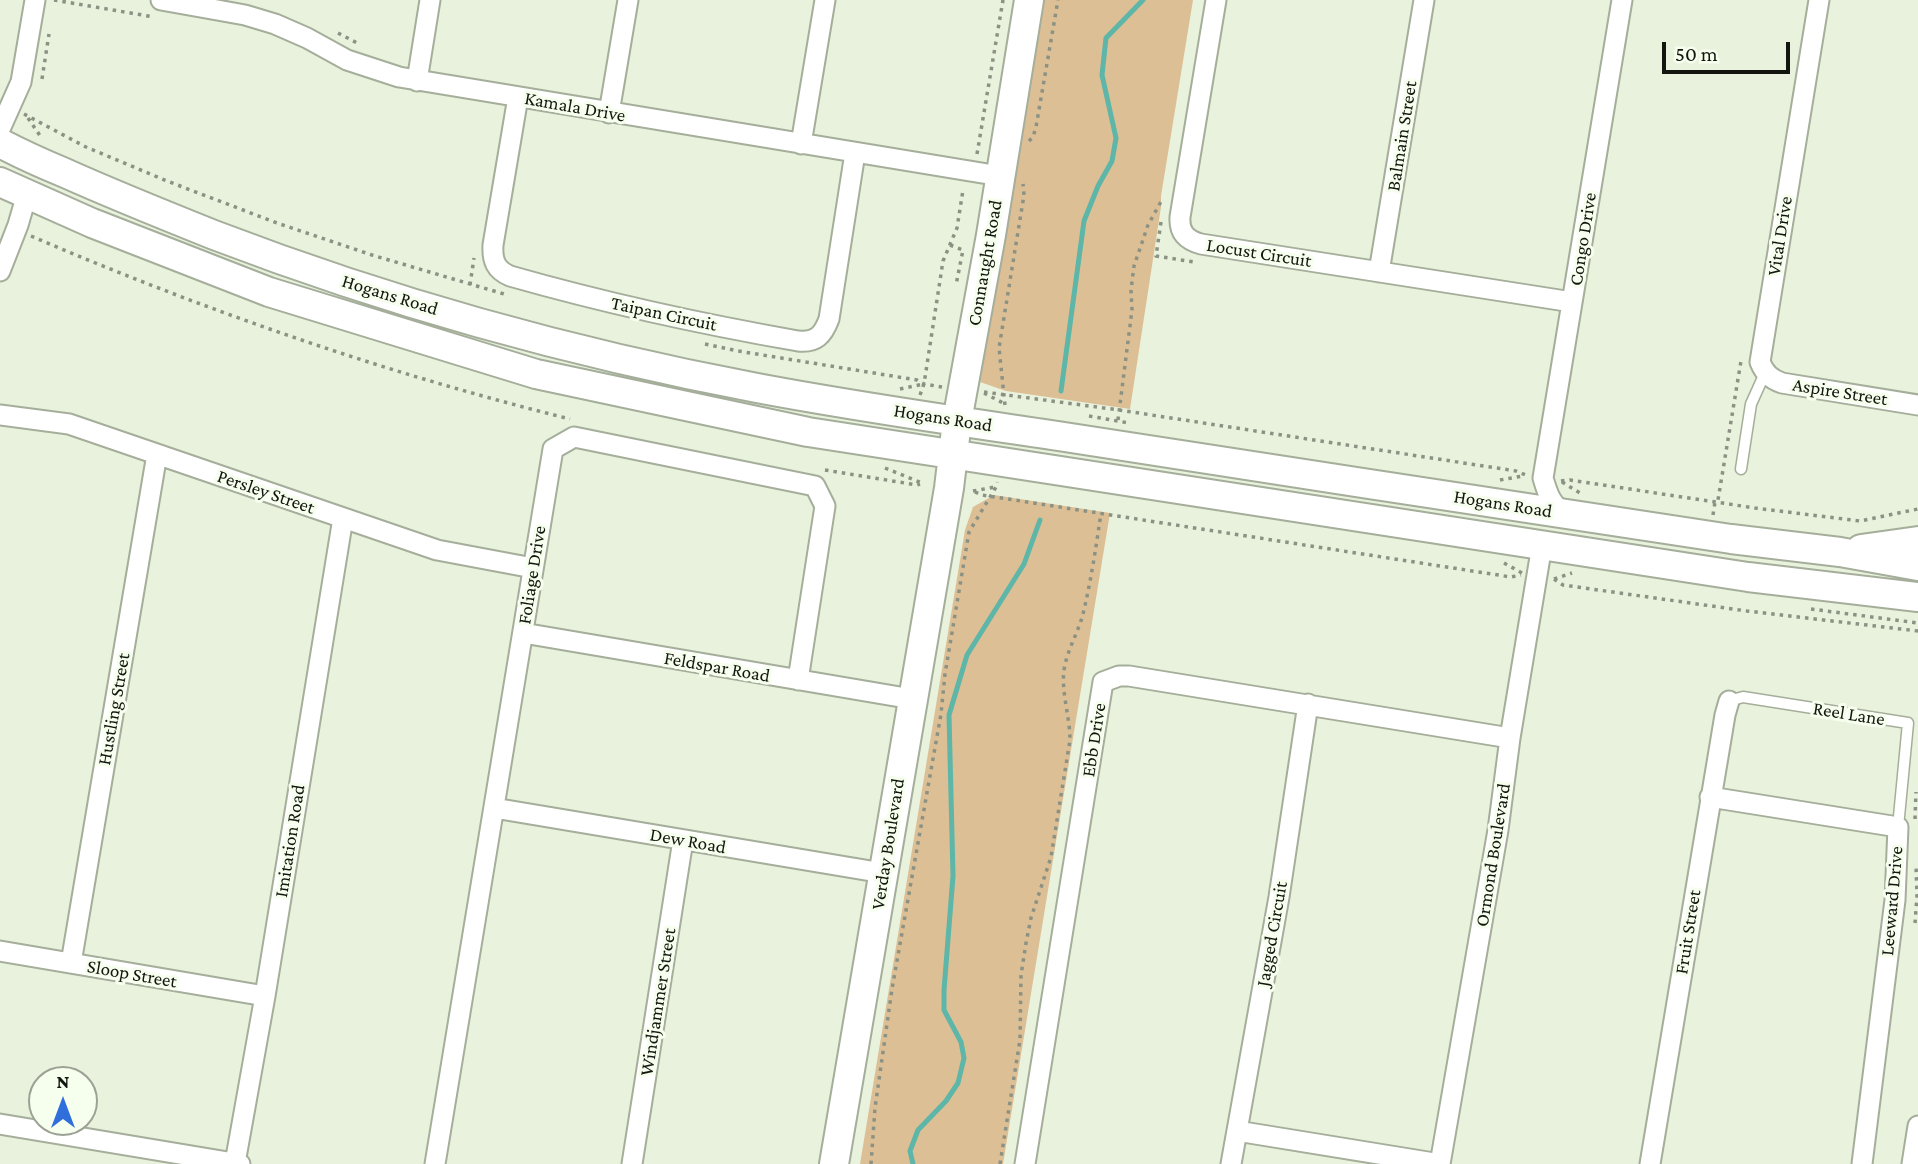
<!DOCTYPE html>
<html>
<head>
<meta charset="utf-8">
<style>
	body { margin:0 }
	#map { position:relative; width:1918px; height:1164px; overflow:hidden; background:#e8f2dd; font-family:"Crimson Pro",serif }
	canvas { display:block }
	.north { position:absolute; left:28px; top:1066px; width:70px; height:70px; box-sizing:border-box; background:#f6feed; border:2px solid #9ba194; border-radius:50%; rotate:0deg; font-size:19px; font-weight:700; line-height:28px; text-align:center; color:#13160f }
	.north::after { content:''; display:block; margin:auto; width:24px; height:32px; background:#306edc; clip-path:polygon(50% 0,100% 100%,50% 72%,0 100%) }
	.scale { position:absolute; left:1662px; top:42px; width:128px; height:32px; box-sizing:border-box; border:4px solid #13160f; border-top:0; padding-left:9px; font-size:21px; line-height:24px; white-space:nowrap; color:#13160f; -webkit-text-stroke:5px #f6feed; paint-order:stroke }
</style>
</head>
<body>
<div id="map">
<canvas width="1918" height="1164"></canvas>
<div class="north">N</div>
<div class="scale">50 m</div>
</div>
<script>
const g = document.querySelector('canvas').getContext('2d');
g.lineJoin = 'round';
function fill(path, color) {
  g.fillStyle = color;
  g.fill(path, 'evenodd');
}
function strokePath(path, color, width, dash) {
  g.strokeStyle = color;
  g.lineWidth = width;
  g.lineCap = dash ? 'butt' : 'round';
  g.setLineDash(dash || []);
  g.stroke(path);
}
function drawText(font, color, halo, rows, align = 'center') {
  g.font = font + ' "Crimson Pro",serif';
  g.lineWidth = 6;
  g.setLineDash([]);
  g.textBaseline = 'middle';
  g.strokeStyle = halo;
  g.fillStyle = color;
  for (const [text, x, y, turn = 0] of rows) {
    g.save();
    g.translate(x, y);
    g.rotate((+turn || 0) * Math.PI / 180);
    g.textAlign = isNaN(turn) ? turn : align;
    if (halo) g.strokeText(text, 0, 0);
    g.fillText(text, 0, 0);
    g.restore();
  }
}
fill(new Path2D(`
	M 1038,0 L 1193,0 L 1161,196 L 1161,207 L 1130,409 L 1006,391 L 980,382 L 996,280 L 1015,135 L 1023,125 L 1042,14 Z
	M 994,495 L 1110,513 L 1003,1164 L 860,1164 L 965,530 L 973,507 Z`), '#ddbf96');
strokePath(new Path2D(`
	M 1061,391 L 1084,221 L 1098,186 L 1112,161 L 1116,138 L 1102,75 L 1106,38 L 1143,0
	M 913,1164 L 910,1151 L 918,1130 L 946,1101 L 958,1083 L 964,1058 L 961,1042 L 944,1010 L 944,990 L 953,876 L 949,715 L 967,655 L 1024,564 L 1040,520`), '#5db6a7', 5);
const lane = new Path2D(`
	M 1741,469 L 1751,404 L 1765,373
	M 1729,701 L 1743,697 L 1908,723 L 1898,827`);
const street = new Path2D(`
	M 161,0 L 245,15 L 275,24 L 307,38 L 347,60 L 399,77 L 1000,176
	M 1216,0 L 1180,217 C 1179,232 1186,240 1201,244 L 1572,302
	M 1819,0 L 1760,362 C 1765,374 1771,379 1782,383 L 1918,405
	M 417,81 L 430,0
	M 518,97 L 493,245 C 492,261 496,270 510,276 C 605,303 701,324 798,341 C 816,343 823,335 829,319 L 855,153
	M 609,113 L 628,0
	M 0,129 L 21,82 L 35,0
	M 801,144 L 825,0
	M 0,271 L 18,225 L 27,194
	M 1379,272 L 1424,0
	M 0,415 L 69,424 L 437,550 L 533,568
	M 1563,514 C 1550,501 1548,495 1543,478 L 1622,0
	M 523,633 L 912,699
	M 1710,797 L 1898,827 L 1895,900 L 1862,1164
	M 494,808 L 883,873
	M 0,951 L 265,996
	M 71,963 L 157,454
	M 0,1124 L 240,1164
	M 1237,1131 L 1440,1164 L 1498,830 L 1510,738 L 1542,545
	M 235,1163 L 265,996 L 343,518
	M 435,1164 L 553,449 L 574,437 L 815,486 L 825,506 L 798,680
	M 632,1164 L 683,840
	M 1025,1164 L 1103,682 L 1119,676 L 1129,676 L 1510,738
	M 1231,1164 L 1279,897 L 1308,704
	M 1650,1164 L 1725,715 L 1729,701
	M 1912,1164 L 1918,1126`);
const secondary = new Path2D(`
	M 0,143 C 21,154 43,164 65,173 C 114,195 164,215 214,235 C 389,302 572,353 757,388 C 857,407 957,421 1058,436 C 1282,471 1507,505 1731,539 L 1840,552 L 1918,566
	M 0,182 L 92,223 L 269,292 L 536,374 L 808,432 L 1748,577 L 1918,597
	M 1861,549 L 1918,541
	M 834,1164 L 949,488 L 957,421 L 991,235 L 1029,0`);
strokePath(lane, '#a5ae9a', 13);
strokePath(street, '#a5ae9a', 23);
strokePath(secondary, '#a5ae9a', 32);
strokePath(new Path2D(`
	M 54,0 L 154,17
	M 338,33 L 359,44
	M 42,79 L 49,34
	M 24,114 L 86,147 L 167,181 L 277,223 L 372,255 L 504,294
	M 28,118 L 41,137
	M 1029,141 L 1033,137 L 1036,127 L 1058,0
	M 977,154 L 1003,0
	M 1161,222 L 1156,256 L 1194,262
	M 31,236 C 206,311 385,373 570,419
	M 950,245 L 963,250 L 956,285
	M 470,285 L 474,258
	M 705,344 L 738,351 L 917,380 L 924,384 L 942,387
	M 900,389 L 924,384
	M 984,392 L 1119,410 L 1516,471 L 1526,475
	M 984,393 L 1005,404
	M 920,395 L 924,384 L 943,261 L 957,228 L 963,190
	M 1005,405 L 999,348 L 1024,195 L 1023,184
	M 1089,416 L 1129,423
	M 1118,420 L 1132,310 L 1131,290 L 1134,266 L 1148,225 L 1163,198
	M 885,468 L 922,483
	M 825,470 L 917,485 L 920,484
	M 1500,480 L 1523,476
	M 1561,481 L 1570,480 L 1755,508 L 1860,521 L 1918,509
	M 1562,482 L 1580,493
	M 973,491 L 995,487
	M 975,492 L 982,495 L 1511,577 L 1521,575
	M 1713,515 L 1715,502 L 1718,500 L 1741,361
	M 1504,563 L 1522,573
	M 1554,579 L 1572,573
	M 1554,579 L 1563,585 L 1747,611 L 1918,631
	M 1811,609 L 1918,623
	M 1915,819 L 1916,792
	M 1915,923 L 1917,896 L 1916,865
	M 871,1164 L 875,1108 L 892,989 L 941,714 L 945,674 L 969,532 L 996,487 L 997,482
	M 1000,1164 L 1020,1040 L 1021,975 L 1026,943 L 1031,918 L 1051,857 L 1070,740 C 1070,717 1061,692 1064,670 C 1067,650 1078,633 1083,614 C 1091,581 1096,547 1101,513`), '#8b9283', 3.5, [3.5, 5]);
strokePath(lane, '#fff', 10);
strokePath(street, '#fff', 19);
strokePath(secondary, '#fff', 28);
drawText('19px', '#13160f', '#f6feed', [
	["Kamala Drive",575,107,10],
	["Balmain Street",1402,136,-81],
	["Vital Drive",1780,236,-81],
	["Congo Drive",1583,239,-81],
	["Locust Circuit",1259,253,9],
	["Connaught Road",985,263,-80],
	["Hogans Road",390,295,17],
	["Taipan Circuit",664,314,12],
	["Aspire Street",1840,392,9],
	["Hogans Road",943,418,9],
	["Persley Street",266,492,19],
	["Hogans Road",1503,504,9],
	["Foliage Drive",532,575,-81],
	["Feldspar Road",717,667,10],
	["Hustling Street",114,709,-80],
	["Reel Lane",1849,714,9],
	["Ebb Drive",1094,740,-81],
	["Imitation Road",290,841,-81],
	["Dew Road",688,841,10],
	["Verday Boulevard",888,844,-81],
	["Ormond Boulevard",1493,855,-81],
	["Leeward Drive",1892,901,-85],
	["Fruit Street",1688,932,-81],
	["Jagged Circuit",1272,934,-80],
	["Sloop Street",132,974,10],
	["Windjammer Street",658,1002,-81]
]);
</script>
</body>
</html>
